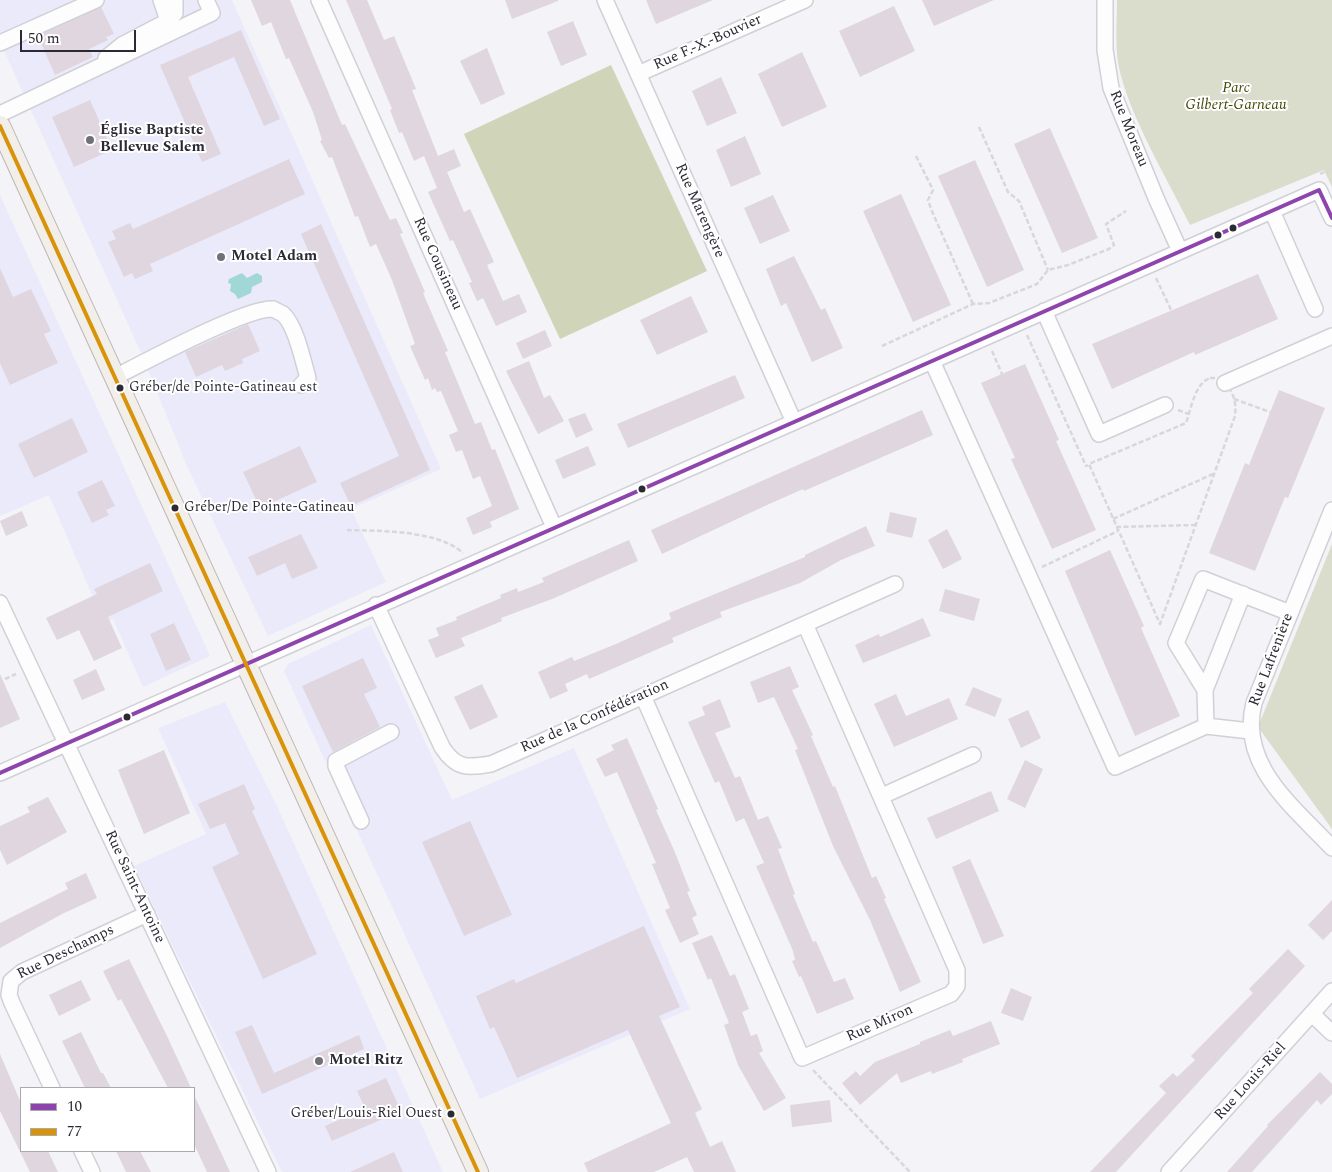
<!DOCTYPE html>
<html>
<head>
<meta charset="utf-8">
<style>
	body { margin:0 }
	#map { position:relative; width:1332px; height:1172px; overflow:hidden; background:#f3f3f8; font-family:Spectral,serif }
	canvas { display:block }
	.legend { position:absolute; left:20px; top:1087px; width:175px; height:65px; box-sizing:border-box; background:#fff; border:1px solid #aaaaae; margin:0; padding:6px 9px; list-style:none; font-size:15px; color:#2b2a34 }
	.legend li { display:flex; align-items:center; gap:10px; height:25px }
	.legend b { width:25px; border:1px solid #aaaaae }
	.scale { position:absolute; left:20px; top:30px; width:116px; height:22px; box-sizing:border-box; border:2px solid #2b2a34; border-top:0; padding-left:6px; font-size:15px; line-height:18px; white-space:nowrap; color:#2b2a34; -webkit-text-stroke:4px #fff; paint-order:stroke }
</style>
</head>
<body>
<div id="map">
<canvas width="1332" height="1172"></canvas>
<ul class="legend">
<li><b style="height:6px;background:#8e44ad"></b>10</li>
<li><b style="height:6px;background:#d89308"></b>77</li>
</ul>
<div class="scale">50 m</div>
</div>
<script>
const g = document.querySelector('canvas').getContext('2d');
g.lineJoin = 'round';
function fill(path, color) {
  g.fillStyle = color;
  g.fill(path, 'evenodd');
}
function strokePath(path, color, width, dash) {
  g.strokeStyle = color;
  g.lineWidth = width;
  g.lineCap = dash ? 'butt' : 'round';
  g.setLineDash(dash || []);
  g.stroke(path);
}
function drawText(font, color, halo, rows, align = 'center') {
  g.font = font + ' Spectral,serif';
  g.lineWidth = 4;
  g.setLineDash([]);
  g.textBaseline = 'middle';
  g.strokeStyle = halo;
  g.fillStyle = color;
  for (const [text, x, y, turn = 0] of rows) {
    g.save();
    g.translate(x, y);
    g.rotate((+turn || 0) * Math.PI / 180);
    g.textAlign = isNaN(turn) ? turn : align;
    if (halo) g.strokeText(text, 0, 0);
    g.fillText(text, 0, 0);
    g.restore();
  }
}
fill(new Path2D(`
	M 0,0 L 232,0 L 441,469 L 351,509 L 386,582 L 268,636 L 186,464 L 142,355 L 0,42 Z
	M 0,195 L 210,656 L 143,687 L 113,619 L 104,623 L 49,495 L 0,516 Z
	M 371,625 L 452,800 L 574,748 L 690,1009 L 480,1099 L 284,671 L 288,664 Z
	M 225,702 L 276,804 L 443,1172 L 282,1172 L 134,866 L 206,834 L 158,728 Z`), '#ebeafb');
fill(new Path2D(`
	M 1117,0 L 1332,0 L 1332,187 L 1324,170 L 1190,225 C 1168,180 1134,124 1121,76 C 1114,52 1117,25 1117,0 Z
	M 1332,544 L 1332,829 L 1258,727 Z`), '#daddcb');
fill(new Path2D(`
	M 611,65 L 707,271 L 560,339 L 464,134 Z`), '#d0d4b8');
fill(new Path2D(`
	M 242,273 L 247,278 L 257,273 L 262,276 L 262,282 L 252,287 L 251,293 L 238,299 L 235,294 L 230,291 L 231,284 L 228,283 L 229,279 Z`), '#a2d7d8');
fill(new Path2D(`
	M 251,0 L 290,0 L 342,125 L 345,124 L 390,220 L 396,218 L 403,233 L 400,234 L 425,292 L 423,293 L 448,351 L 445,352 L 475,424 L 481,422 L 492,450 L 495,449 L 519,509 L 490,522 L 492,527 L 473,535 L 466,518 L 492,506 L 480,476 L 473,479 L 462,450 L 456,452 L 449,435 L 458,431 L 441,391 L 437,392 L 435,388 L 432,390 L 428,378 L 425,380 L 410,346 L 415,344 L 392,280 L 376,244 L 370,247 L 358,216 L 355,217 L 332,157 L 329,158 L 320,141 L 322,140 L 313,112 L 289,58 L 286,59 L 271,22 L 262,26 Z
	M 346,0 L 367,0 L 384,40 L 394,36 L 416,89 L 412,90 L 438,156 L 454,149 L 461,166 L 447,172 L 464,212 L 470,209 L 494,262 L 487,265 L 503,301 L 519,294 L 527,312 L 496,326 L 483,298 L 477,301 L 469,283 L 472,282 L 453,240 L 450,241 L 428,192 L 437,188 L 424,156 L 414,161 L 402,132 L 399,133 L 390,110 L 392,109 Z
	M 505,0 L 558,0 L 558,1 L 512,19 Z
	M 646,0 L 713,0 L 656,24 Z
	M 922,0 L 994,0 L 934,26 Z
	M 894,6 L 915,51 L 860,77 L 839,31 Z
	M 101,7 L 114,34 L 106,37 L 108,40 L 89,49 L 93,57 L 55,75 L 38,36 Z
	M 573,21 L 587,55 L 561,66 L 547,32 Z
	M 241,30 L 280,119 L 264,126 L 234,57 L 188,77 L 221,154 L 202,162 L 160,65 Z
	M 487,48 L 505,94 L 481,105 L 460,61 Z
	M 802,52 L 827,107 L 782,127 L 758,74 Z
	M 721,77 L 737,113 L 707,126 L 692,91 Z
	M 90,100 L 112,150 L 74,167 L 52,117 Z
	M 1050,128 L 1098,238 L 1062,253 L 1014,144 Z
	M 745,136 L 761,174 L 731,187 L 716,150 Z
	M 289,159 L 305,194 L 150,264 L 153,271 L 135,279 L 132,273 L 124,277 L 108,242 L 116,239 L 112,231 L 130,223 L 133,229 Z
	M 975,160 L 1024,270 L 987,287 L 938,176 Z
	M 901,194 L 951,305 L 913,322 L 863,211 Z
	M 773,195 L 790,231 L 760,244 L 744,208 Z
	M 321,224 L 430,470 L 351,506 L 340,483 L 399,456 L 301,234 Z
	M 794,256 L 821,310 L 825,308 L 843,348 L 812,362 L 786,303 L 781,306 L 766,269 Z
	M 0,268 L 13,297 L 31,289 L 51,331 L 44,334 L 58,363 L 10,385 L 0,363 Z
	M 1258,274 L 1278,319 L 1195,355 L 1194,352 L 1112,389 L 1092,344 Z
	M 691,296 L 708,332 L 657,355 L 640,320 Z
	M 248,324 L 260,351 L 242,359 L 243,363 L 225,371 L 222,365 L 196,377 L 185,352 Z
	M 545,330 L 552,346 L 523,359 L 516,343 Z
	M 529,361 L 544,398 L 550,395 L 564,421 L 538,434 L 506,371 Z
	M 1025,364 L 1059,440 L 1056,441 L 1096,530 L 1052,549 L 1011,459 L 1015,458 L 981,383 Z
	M 735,375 L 745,398 L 628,448 L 617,424 Z
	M 1279,390 L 1325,408 L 1288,498 L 1285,497 L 1255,571 L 1209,553 L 1245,463 L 1249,465 Z
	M 922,410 L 933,435 L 804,491 L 803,489 L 767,505 L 662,554 L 651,530 Z
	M 585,413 L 593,430 L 576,438 L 568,419 Z
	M 72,418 L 88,452 L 34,478 L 18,444 Z
	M 300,446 L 317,482 L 260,508 L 243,472 Z
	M 588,446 L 596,465 L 563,479 L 555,460 Z
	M 102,480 L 115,506 L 106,510 L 109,515 L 92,523 L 77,492 Z
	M 22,511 L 28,526 L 6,536 L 0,521 Z
	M 890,512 L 917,518 L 912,538 L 886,532 Z
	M 866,526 L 875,546 L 841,560 L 800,583 L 720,612 L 722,617 L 672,638 L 674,642 L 589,679 L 587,674 L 565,684 L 568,691 L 550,699 L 538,672 L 572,657 L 574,661 L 616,644 L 671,619 L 669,613 L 805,557 L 805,555 Z
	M 947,529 L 962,559 L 943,569 L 928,540 Z
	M 301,534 L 318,568 L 292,579 L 285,563 L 257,576 L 248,557 Z
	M 629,540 L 638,561 L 552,599 L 501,618 L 502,621 L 461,638 L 465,646 L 436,658 L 428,640 L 439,636 L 436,628 L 457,620 L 456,617 L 501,598 L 500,595 L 517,588 L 518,592 L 544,582 L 542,578 Z
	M 1110,550 L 1144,626 L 1141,628 L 1180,716 L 1135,736 L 1065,571 Z
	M 150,563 L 163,591 L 108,617 L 122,648 L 94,661 L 79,630 L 57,640 L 46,618 L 97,594 L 94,589 Z
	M 945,589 L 980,599 L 974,621 L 939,611 Z
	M 923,618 L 931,636 L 863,663 L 855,645 L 879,634 L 880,637 Z
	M 174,623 L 191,660 L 166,671 L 150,634 Z
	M 363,658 L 377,688 L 364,694 L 380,727 L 333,752 L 302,686 Z
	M 790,666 L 799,687 L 792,690 L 813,735 L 811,736 L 833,787 L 835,786 L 872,878 L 876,876 L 886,898 L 884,899 L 921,982 L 900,992 L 870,920 L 833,846 L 795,750 L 798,749 L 774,697 L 758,703 L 750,682 Z
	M 96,669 L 105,690 L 82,700 L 73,680 Z
	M 0,674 L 20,719 L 0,728 Z
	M 482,684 L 498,717 L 470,730 L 454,697 Z
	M 973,687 L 1002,699 L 995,717 L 965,705 Z
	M 896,694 L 906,716 L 949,698 L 958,719 L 894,747 L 874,704 Z
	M 720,699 L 731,727 L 715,733 L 735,778 L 740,776 L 758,820 L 768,816 L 782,848 L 778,849 L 795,894 L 793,895 L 813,942 L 816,941 L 834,982 L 845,978 L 854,999 L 817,1014 L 801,976 L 799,977 L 792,961 L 795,960 L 793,951 L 756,866 L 764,863 L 744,818 L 736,822 L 719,781 L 715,783 L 688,722 L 705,715 L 702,707 Z
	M 1028,710 L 1041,738 L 1021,748 L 1008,719 Z
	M 627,738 L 658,809 L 656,810 L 674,850 L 690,891 L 687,892 L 697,915 L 692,918 L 699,934 L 680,943 L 665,910 L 670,908 L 652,864 L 656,863 L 617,772 L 605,777 L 596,759 L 614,750 L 611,745 Z
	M 164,750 L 190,813 L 144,834 L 118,770 Z
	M 1025,760 L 1043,769 L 1025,808 L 1007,799 Z
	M 244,784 L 255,809 L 252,811 L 317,954 L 263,979 L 212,867 L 239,854 L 225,823 L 210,829 L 198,804 Z
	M 991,791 L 999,811 L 936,839 L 927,818 Z
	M 48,797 L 67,832 L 7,865 L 0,850 L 0,826 L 30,812 L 27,807 Z
	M 470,821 L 512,915 L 464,936 L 422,842 Z
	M 970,859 L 1004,936 L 983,944 L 952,867 Z
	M 86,873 L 97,898 L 62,914 L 0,948 L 0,923 L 68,889 L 65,883 Z
	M 1332,900 L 1332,931 L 1323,940 L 1308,925 Z
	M 644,926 L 680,1007 L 659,1016 L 702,1109 L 695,1113 L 710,1147 L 722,1141 L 736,1172 L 694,1172 L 687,1157 L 654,1172 L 588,1172 L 584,1163 L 671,1123 L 628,1030 L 517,1078 L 494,1027 L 490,1029 L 476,996 L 514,979 L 516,983 Z
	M 712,935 L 730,976 L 735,974 L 749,1009 L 742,1012 L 751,1036 L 757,1034 L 763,1051 L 759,1053 L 786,1098 L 764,1111 L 738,1065 L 724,1025 L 729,1023 L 711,978 L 708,980 L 692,943 Z
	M 1288,949 L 1305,966 L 1116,1172 L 1090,1172 L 1166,1093 L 1159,1086 L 1173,1073 L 1177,1077 L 1195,1060 L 1191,1056 L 1253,993 L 1249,989 Z
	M 129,959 L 167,1036 L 191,1088 L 168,1088 L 121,999 L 118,1001 L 103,971 Z
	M 81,980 L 91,1000 L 59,1016 L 49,995 Z
	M 1011,988 L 1032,997 L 1023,1021 L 1001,1013 Z
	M 991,1021 L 1000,1044 L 962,1059 L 963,1062 L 932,1074 L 931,1071 L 901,1083 L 897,1073 L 860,1105 L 842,1083 L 856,1071 L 860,1076 L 875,1062 L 920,1044 L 920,1042 L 950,1030 L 953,1036 Z
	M 252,1025 L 274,1073 L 359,1035 L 364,1049 L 262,1094 L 235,1032 Z
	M 81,1032 L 101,1073 L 103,1073 L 111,1088 L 85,1088 L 62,1041 Z
	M 0,1054 L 21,1103 L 21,1151 L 48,1151 L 58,1172 L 30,1172 L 0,1111 Z
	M 1320,1072 L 1332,1084 L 1332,1094 L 1321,1105 L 1317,1100 L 1252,1172 L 1227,1172 L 1268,1126 L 1267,1125 Z
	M 386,1078 L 401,1111 L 332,1141 L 325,1126 L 365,1108 L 357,1091 Z
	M 194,1095 L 211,1131 L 230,1172 L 207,1172 L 194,1144 Z
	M 830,1100 L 832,1122 L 792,1127 L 790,1105 Z
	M 116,1151 L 140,1151 L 151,1172 L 126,1172 Z
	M 394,1152 L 403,1172 L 350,1172 Z`), '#e0d6df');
const minor = new Path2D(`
	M 161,0 L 168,21
	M 319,0 L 554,527
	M 605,0 L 794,422
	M 1105,0 L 1105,50 L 1111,88 L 1156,198 L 1180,251
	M 0,43 L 96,0
	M 106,58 L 122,45 L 168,21 L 175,13 L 175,0
	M 638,74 L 805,0
	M 0,114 L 212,13 L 206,0
	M 1272,211 L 1315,309
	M 1044,311 L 1099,434 L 1165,405
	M 932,361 L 1115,767 L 1206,726 L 1250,731
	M 115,377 C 143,363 246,307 273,309 C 275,310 281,313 283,314 C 296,326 303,361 308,378 L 301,385
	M 1225,383 L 1332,336
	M 1332,510 L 1254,703 C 1238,765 1294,807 1332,848
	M 0,603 L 268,1172
	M 376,605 L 442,747 C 456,769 467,768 491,764 L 895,584
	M 1205,690 L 1176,643 L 1203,579 L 1290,613
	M 643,696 L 802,1058 L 951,994 L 957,986 L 957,970 L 805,624
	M 1206,726 L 1205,690 L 1243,594
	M 0,773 L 1319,190 L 1332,218
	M 882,796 L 973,755
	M 361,821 L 336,766 L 336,761 L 391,732
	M 1312,1014 L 1332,1033
	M 52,1088 L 12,1003 L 9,995 L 11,981 L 22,972 L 147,914
	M 82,1151 L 92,1172
	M 1169,1172 L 1332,991`);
const major = new Path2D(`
	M 0,126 L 478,1172`);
strokePath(minor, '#d0d0d7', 18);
strokePath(major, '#beb6b2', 22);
strokePath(new Path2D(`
	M 979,127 L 1008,192 L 1019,201 L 1048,270
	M 916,156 L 933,190 L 928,200 L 931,209 L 973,304
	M 1320,174 L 1332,168
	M 1156,278 L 1172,312
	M 1027,335 L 1086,466 L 1088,465
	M 882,346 L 973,304 L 989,303 L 1037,284 L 1048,270 L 1068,265 L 1109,249 L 1114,245 L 1106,224 L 1126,211
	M 992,351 L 1002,374
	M 1210,378 L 1219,378 C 1232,389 1237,399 1235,416 L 1160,624 L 1089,464 L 1186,423 C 1191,409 1195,383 1210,378 Z
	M 1234,399 L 1270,412
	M 1178,410 L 1189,414
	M 1113,519 L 1213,474
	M 1116,527 L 1195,525
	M 347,530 C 380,531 438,530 463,553
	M 1042,567 L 1118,531
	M 5,679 L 16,674
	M 813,1070 L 910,1172`), '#d8d7d9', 2.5, [5, 2.5]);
strokePath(minor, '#fdfdfe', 15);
strokePath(major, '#f2eeea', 20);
strokePath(new Path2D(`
	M 0,773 L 1319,190 L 1332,218`), '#8e44ad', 4);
strokePath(new Path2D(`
	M 0,126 L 478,1172`), '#d89308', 4);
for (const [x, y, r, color] of [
	[90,140,5,"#717079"],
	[1233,228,4.5,"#2b2a34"],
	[1218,235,4.5,"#2b2a34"],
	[221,257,5,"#717079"],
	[120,388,4.5,"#2b2a34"],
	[642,489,4.5,"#2b2a34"],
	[175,508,4.5,"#2b2a34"],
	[127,717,4.5,"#2b2a34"],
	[319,1061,5,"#717079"],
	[451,1114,4.5,"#2b2a34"]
]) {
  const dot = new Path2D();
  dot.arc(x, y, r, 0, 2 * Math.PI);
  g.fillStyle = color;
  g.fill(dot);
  strokePath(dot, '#fff', 2);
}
drawText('14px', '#2b2a34', '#fff', [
	["Gréber/de Pointe-Gatineau est",129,388],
	["Gréber/De Pointe-Gatineau",184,508],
	["Gréber/Louis-Riel Ouest",442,1114,"right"]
], 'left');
drawText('15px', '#2b2a34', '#fff', [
	["Rue F.-X.-Bouvier",708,43,-24],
	["Rue Moreau",1128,129,68],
	["Rue Marengère",699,211,66],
	["Rue Cousineau",437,264,66],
	["Rue Lafrenière",1272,660,-69],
	["Rue de la Confédération",595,717,-24],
	["Rue Saint-Antoine",134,887,65],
	["Rue Deschamps",66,953,-26],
	["Rue Miron",880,1024,-24],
	["Rue Louis-Riel",1251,1082,-48]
]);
drawText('italic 15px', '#464b08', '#fff', [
	["Parc",1236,89],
	["Gilbert-Garneau",1236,106]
]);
drawText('bold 15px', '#2b2a34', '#fff', [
	["Église Baptiste",100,131],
	["Bellevue Salem",100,148],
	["Motel Adam",231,257],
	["Motel Ritz",329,1061]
], 'left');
</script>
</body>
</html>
